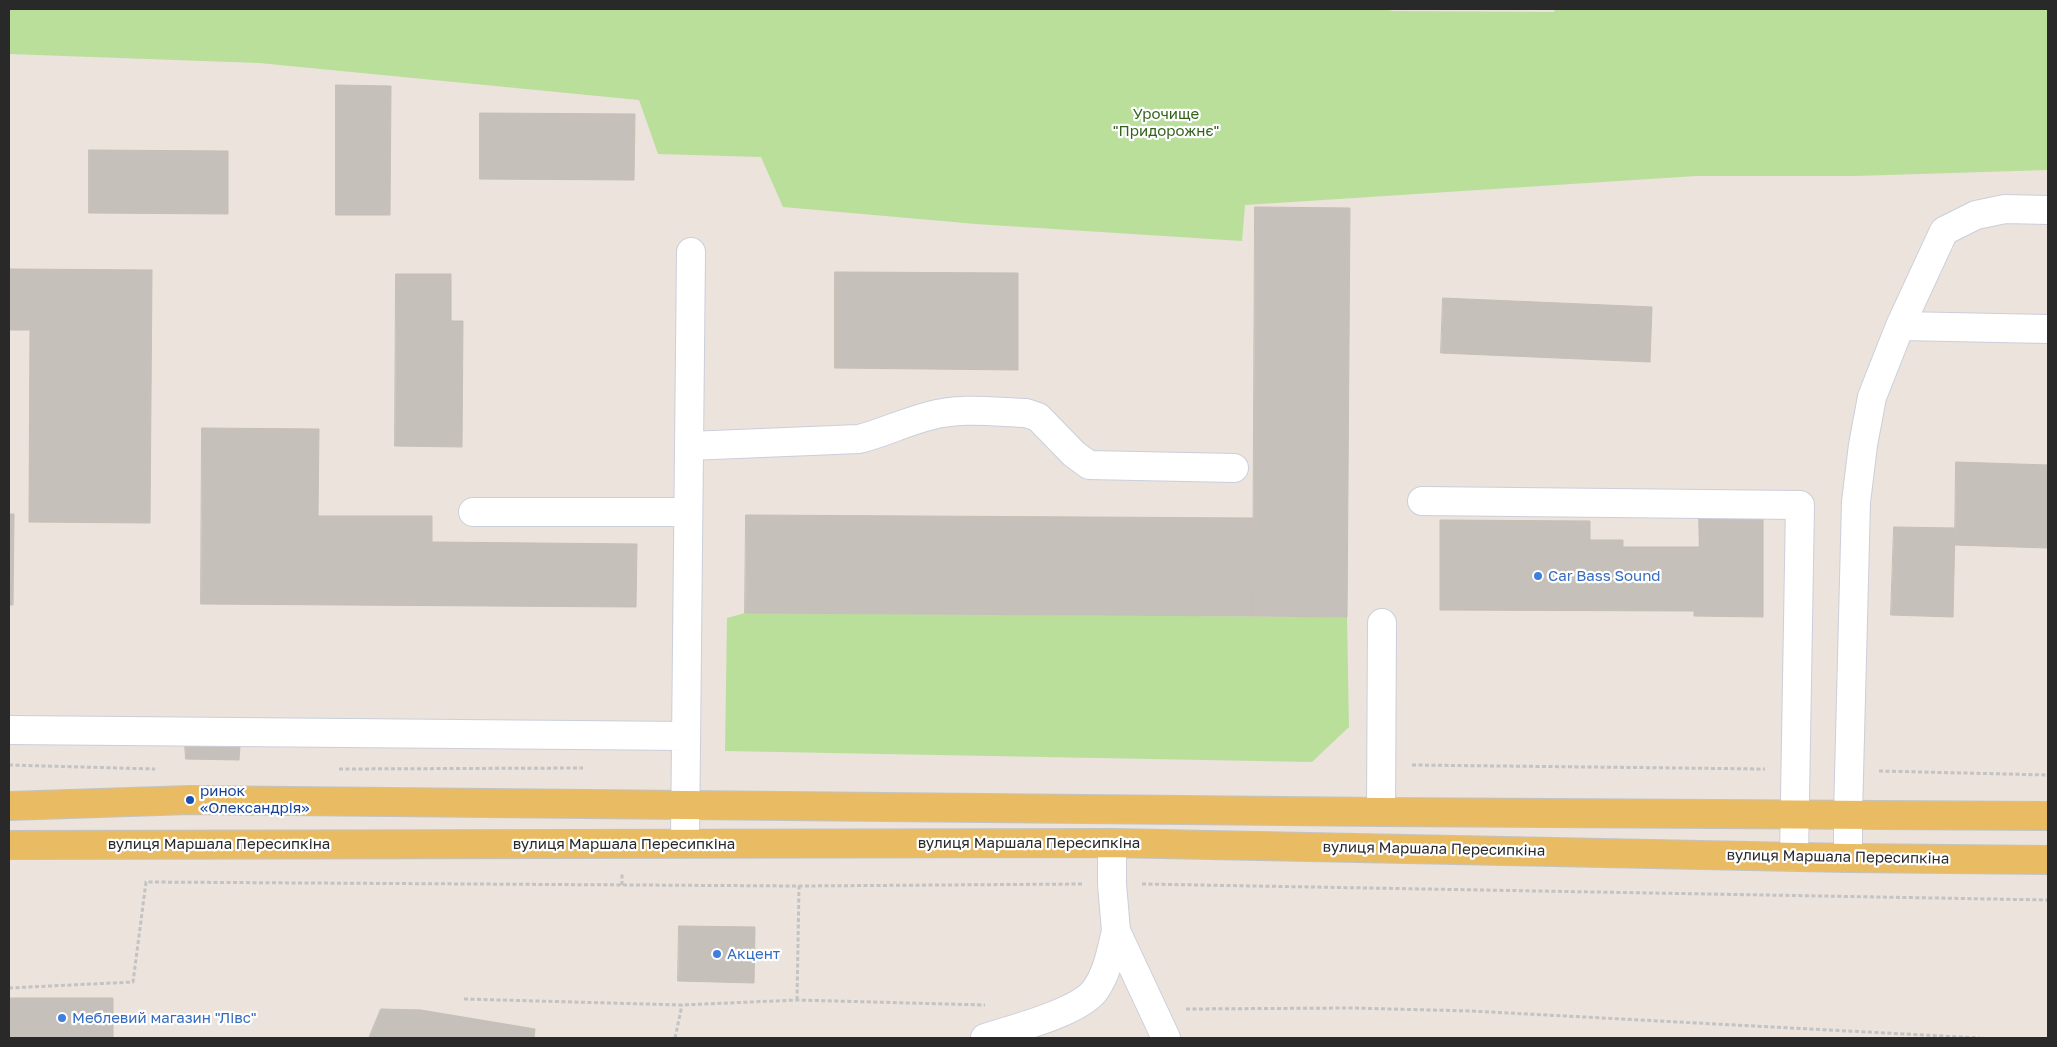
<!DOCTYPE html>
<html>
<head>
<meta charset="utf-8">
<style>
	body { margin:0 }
	#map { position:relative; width:2057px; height:1047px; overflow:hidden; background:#ebe3dc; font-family:"Golos Text",sans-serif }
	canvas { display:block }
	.frame { position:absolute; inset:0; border:10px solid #292929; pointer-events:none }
</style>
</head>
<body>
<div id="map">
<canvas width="2057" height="1047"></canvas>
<div class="frame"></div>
</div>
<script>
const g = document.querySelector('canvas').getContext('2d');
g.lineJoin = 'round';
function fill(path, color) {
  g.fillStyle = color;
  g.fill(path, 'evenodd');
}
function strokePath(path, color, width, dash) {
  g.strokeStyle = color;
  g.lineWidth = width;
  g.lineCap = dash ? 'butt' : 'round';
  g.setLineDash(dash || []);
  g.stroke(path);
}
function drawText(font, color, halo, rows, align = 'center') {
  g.font = font + ' "Golos Text",sans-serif';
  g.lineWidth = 4.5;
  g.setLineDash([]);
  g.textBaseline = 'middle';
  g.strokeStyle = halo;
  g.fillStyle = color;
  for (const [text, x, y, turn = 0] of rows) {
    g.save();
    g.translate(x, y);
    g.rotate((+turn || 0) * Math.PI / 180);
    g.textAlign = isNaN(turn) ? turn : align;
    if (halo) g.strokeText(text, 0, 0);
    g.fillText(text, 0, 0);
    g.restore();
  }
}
fill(new Path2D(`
	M 9,9 L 1383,9 L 1393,11 L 1554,12 L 1555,9 L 2048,9 L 2048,170 L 1854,176 L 1696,176 L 1245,205 L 1242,241 L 976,224 L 783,207 L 761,157 L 658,154 L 639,100 L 259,63 L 9,54 Z
	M 745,613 L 1347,617 L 1349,727 L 1312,762 L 725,751 L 727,618 Z`), '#b9df9b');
const building = new Path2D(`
	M 336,85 L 391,86 L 390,215 L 336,215 Z
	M 480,113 L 635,114 L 634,180 L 480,179 Z
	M 89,150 L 228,151 L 228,214 L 89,213 Z
	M 1255,207 L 1350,208 L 1347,617 L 1253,616 Z
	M 9,269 L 152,270 L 150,523 L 29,522 L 30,330 L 9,330 Z
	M 835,272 L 1018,273 L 1018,370 L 835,368 Z
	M 396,274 L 451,274 L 451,321 L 463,321 L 462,447 L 395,446 Z
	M 1443,298 L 1652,307 L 1650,362 L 1441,353 Z
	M 202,428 L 319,429 L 318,516 L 432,516 L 432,542 L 637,544 L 636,607 L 201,604 Z
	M 1956,462 L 2048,465 L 2048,548 L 1955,545 Z
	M 9,514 L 14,514 L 13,605 L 9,605 Z
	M 746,515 L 1253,518 L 1253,616 L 745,613 Z
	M 1699,516 L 1763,517 L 1763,617 L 1694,616 L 1694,611 L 1440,610 L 1440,520 L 1590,521 L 1590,540 L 1623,540 L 1623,547 L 1699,547 Z
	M 1894,527 L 1955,528 L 1953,617 L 1891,615 Z
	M 185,745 L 240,746 L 239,760 L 186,759 Z
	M 679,926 L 755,927 L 754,983 L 678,981 Z
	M 10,998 L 113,998 L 113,1038 L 10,1038 Z
	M 381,1009 L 421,1010 L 535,1029 L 534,1038 L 369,1038 Z`);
fill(building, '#c6c0bb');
strokePath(building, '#c6beb6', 1);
const minor = new Path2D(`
	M 1900,326 L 2048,329
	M 689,446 L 859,439 C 883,433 905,422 929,416 C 960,407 995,412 1026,413 L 1038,417 L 1074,454 L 1089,465 L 1234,468
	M 1422,501 L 1800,505 L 1794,857
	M 473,512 L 688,512
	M 9,730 L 686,736
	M 1381,812 L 1382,623
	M 685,843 L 691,252
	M 1112,843 L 1112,884 L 1116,931 L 1166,1038
	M 1848,858 L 1848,815 L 1856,502 L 1863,445 L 1872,397 L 1900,326 L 1944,231 L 1976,215 L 2005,209 L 2048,210
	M 985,1038 C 1013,1029 1081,1012 1096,989 C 1108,971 1111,951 1116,931`);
const major = new Path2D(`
	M 9,806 L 190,800 L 1381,812 L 2048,816
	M 9,845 L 1112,843 L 1848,858 L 2048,860`);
strokePath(minor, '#cacfda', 30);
strokePath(major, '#c3c3c3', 30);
strokePath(new Path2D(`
	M 9,765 L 155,769
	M 1412,765 L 1765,769
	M 339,769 L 583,768
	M 1879,771 L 2048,775
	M 1142,884 L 2048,900
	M 622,885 L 622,873
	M 9,988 L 133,982 L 146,882 L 799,886 L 1083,884
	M 464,999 L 682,1005 L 797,1000 L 985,1005
	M 797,1000 L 799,886
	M 1186,1009 L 1352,1008 L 1471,1011 L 1980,1038
	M 675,1038 L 682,1005`), '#c3c3c3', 3, [4, 2.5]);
strokePath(minor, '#fff', 28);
strokePath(major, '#e9bc63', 28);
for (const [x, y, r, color] of [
	[1538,576,5,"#3f7fe0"],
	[190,800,5,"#1a4fb4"],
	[717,954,5,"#3f7fe0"],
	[62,1018,5,"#3f7fe0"]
]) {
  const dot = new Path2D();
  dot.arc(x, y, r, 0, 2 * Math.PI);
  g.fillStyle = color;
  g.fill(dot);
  strokePath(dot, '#fff', 2);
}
drawText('15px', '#33621d', '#fff', [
	["Урочище",1166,114],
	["\"Придорожнє\"",1166,131]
]);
drawText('15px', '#366cbe', '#fff', [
	["Car Bass Sound",1548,576],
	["Акцент",727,954],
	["Меблевий магазин \"Лівс\"",72,1018]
], 'left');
drawText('15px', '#164399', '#fff', [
	["ринок",200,791],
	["«Олександрія»",200,808]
], 'left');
drawText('15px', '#292929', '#fff', [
	["вулиця Маршала Пересипкіна",1029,843],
	["вулиця Маршала Пересипкіна",219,844],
	["вулиця Маршала Пересипкіна",624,844],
	["вулиця Маршала Пересипкіна",1434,849,1],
	["вулиця Маршала Пересипкіна",1838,857,1]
]);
</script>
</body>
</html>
